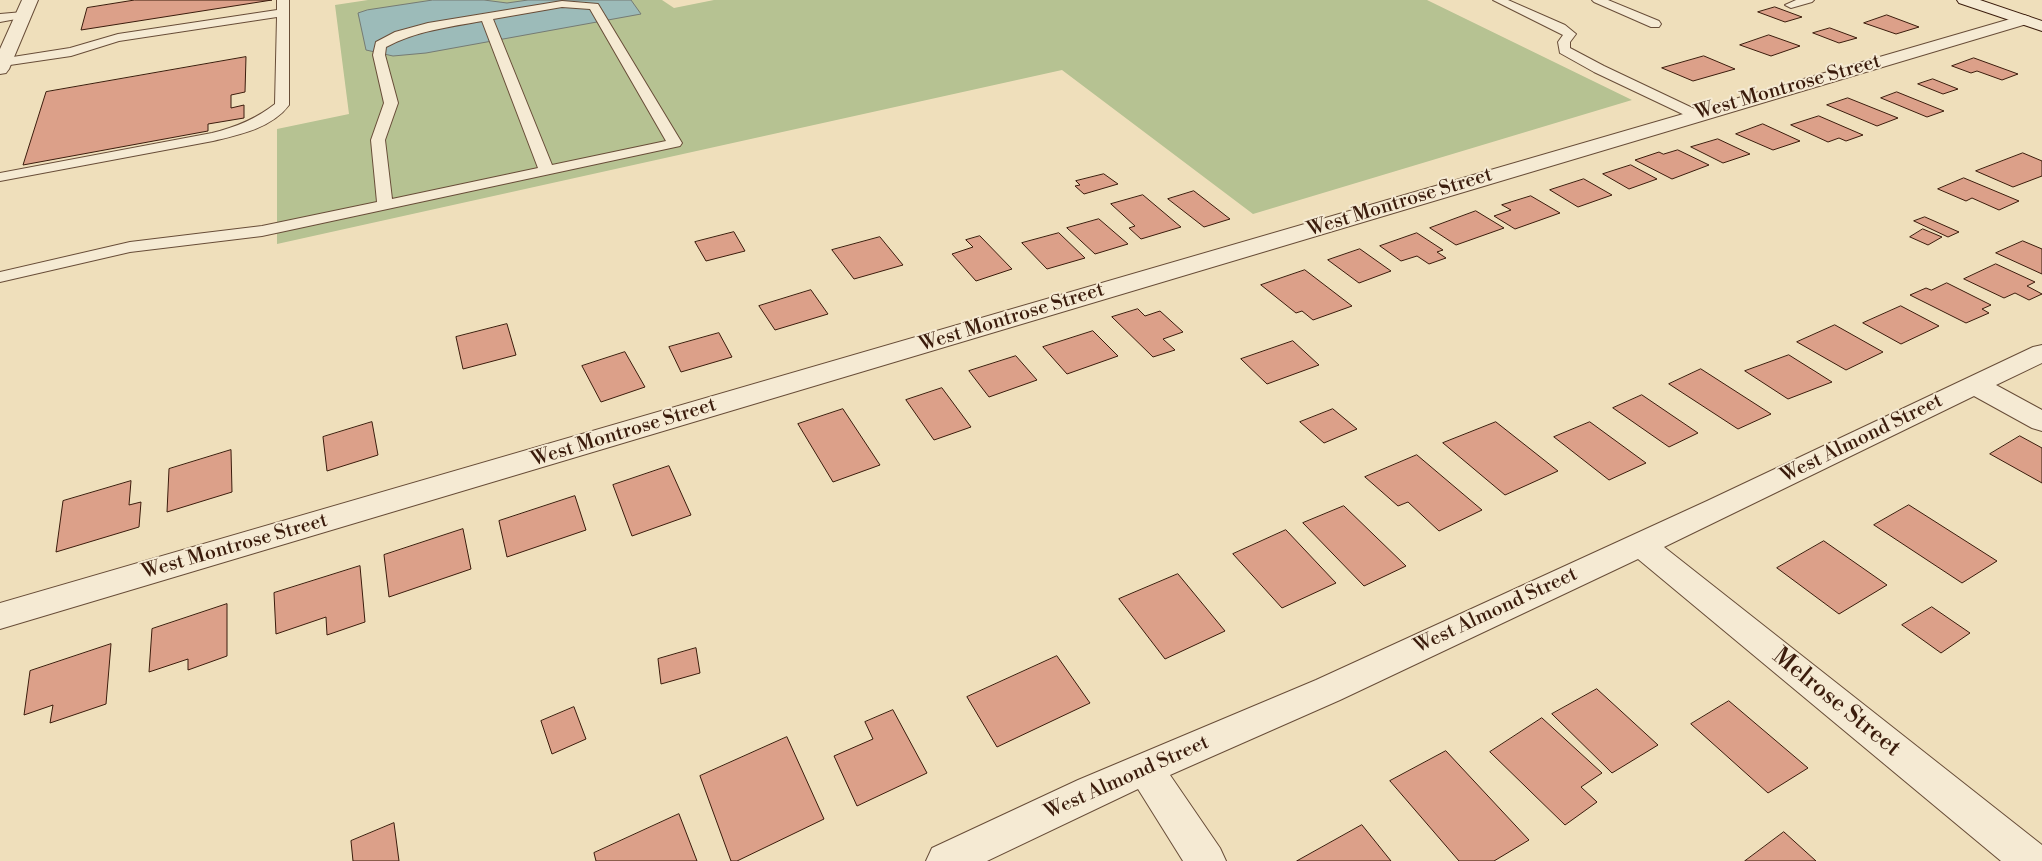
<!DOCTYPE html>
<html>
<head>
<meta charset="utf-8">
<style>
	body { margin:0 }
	canvas { display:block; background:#efdfbb }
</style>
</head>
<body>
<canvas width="2042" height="861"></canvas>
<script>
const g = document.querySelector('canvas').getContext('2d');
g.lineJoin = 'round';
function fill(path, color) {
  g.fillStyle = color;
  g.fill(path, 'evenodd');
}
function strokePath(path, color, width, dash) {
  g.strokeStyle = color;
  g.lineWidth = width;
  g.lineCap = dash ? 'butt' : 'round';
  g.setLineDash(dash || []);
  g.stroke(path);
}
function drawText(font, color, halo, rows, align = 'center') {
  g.font = font + ' "Libre Bodoni",serif';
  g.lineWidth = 4;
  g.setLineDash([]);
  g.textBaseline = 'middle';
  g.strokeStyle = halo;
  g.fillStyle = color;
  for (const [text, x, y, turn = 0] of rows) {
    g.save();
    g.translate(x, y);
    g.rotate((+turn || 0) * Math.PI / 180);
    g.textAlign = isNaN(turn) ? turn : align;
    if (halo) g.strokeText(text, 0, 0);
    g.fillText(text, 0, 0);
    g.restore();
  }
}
fill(new Path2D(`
	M 368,0 L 662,0 L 674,8 L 714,0 L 1427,0 L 1632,100 L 1253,214 L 1062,70 L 277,244 L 277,129 L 349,114 L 335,5 Z`), '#b6c292');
const water = new Path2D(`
	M 433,0 L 484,0 L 507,3 L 528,0 L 631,0 L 641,14 L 426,53 L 393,56 L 366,50 L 358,13 L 367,10 Z`);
fill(water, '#9cbbb9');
strokePath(water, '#757b74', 1);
const building = new Path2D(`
	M 135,0 L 272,0 L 81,30 L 87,8 Z
	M 1775,7 L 1802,17 L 1785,22 L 1758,12 Z
	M 1887,15 L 1919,27 L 1896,34 L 1864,23 Z
	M 1830,28 L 1857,38 L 1839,43 L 1813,33 Z
	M 1769,35 L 1800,46 L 1771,56 L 1740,45 Z
	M 1704,56 L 1735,69 L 1693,81 L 1662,68 Z
	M 246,57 L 245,92 L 231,95 L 231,108 L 244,105 L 244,118 L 208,124 L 208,131 L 23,165 L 46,92 Z
	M 1974,58 L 2018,74 L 2002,80 L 1977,71 L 1971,73 L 1952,66 Z
	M 1933,79 L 1958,89 L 1943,94 L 1918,84 Z
	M 1897,92 L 1944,111 L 1927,117 L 1881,98 Z
	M 1848,98 L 1898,118 L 1877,126 L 1827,105 Z
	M 1819,116 L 1863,135 L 1846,141 L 1839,138 L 1828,142 L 1791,125 Z
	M 1763,124 L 1800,141 L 1773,150 L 1736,134 Z
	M 1718,139 L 1750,154 L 1723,163 L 1691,147 Z
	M 1678,150 L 1709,165 L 1672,179 L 1635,160 L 1659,152 L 1663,154 Z
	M 2023,153 L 2042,161 L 2042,176 L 2013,187 L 1976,171 Z
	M 1631,165 L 1657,179 L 1629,189 L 1603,174 Z
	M 1104,174 L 1118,184 L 1084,194 L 1075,186 L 1080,185 L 1076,181 Z
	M 1964,178 L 2019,201 L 1999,210 L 1972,198 L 1966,201 L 1938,189 Z
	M 1584,179 L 1612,195 L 1578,207 L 1550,190 Z
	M 1194,191 L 1230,219 L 1204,227 L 1168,199 Z
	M 1143,195 L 1181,227 L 1141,239 L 1129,228 L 1135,226 L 1111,204 Z
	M 1531,196 L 1560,213 L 1515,229 L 1494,216 L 1511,210 L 1502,205 Z
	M 1476,211 L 1504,228 L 1456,245 L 1430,228 Z
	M 1925,217 L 1959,232 L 1948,237 L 1914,221 Z
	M 1099,219 L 1128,244 L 1095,254 L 1067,228 Z
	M 1923,229 L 1942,237 L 1928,245 L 1910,237 Z
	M 734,232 L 745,251 L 706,261 L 695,242 Z
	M 1059,233 L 1085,258 L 1047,269 L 1022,243 Z
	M 1417,233 L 1443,250 L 1437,252 L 1446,258 L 1429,264 L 1417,256 L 1401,261 L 1380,246 Z
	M 980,236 L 1012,269 L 976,281 L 952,254 L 973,247 L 966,240 Z
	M 880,237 L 903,265 L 854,279 L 832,250 Z
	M 2023,241 L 2042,249 L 2042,274 L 1996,253 Z
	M 1360,249 L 1391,271 L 1359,283 L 1328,260 Z
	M 1996,264 L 2035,282 L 2027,286 L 2042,294 L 2029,300 L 2015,293 L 2004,298 L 1964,279 Z
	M 1305,270 L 1352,306 L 1313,320 L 1302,311 L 1296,313 L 1261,285 Z
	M 1947,283 L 1991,305 L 1982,309 L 1989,313 L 1966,323 L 1910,295 L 1926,288 L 1931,290 Z
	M 811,290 L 828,314 L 775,330 L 759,306 Z
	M 1901,306 L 1939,326 L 1901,344 L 1863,323 Z
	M 1138,309 L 1145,316 L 1160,311 L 1183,332 L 1163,339 L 1175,350 L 1153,357 L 1112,317 Z
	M 507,324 L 516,355 L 463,369 L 456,337 Z
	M 1835,325 L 1883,352 L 1846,370 L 1797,342 Z
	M 1093,331 L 1118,356 L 1067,374 L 1043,347 Z
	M 719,333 L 732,357 L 681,372 L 669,347 Z
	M 1293,341 L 1319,365 L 1267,384 L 1241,359 Z
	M 625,352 L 645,387 L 601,402 L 582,366 Z
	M 1789,355 L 1832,382 L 1788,399 L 1745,371 Z
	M 1016,356 L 1037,380 L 989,397 L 969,371 Z
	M 1701,369 L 1771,414 L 1738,429 L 1669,384 Z
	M 942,388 L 971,427 L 934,440 L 906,400 Z
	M 1642,395 L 1698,433 L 1669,447 L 1613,408 Z
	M 843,409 L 880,465 L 833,482 L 798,424 Z
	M 1333,409 L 1357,429 L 1324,443 L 1300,422 Z
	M 372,422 L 378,455 L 327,471 L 323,437 Z
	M 1496,422 L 1558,471 L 1505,495 L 1443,443 Z
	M 1590,422 L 1646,463 L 1609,480 L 1554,437 Z
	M 2020,436 L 2042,448 L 2042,483 L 1990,454 Z
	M 231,450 L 232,492 L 167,512 L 169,469 Z
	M 1417,455 L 1482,510 L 1439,531 L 1408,502 L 1398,506 L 1365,477 Z
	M 669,466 L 691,515 L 632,536 L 613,485 Z
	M 131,481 L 129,505 L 141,502 L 139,527 L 56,552 L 63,501 Z
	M 575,496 L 586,530 L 507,557 L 499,521 Z
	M 1909,505 L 1997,561 L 1962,583 L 1874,525 Z
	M 1344,506 L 1406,566 L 1364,586 L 1303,523 Z
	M 463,529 L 471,569 L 389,597 L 384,555 Z
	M 1286,530 L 1336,583 L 1282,608 L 1233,554 Z
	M 1824,541 L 1887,585 L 1839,614 L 1777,568 Z
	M 360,566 L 365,622 L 327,635 L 326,617 L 276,634 L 274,593 Z
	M 1178,574 L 1225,631 L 1165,659 L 1119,599 Z
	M 227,604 L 227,656 L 188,670 L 188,659 L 149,672 L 152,629 Z
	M 1932,607 L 1970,633 L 1941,653 L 1902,625 Z
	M 111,644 L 106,704 L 50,723 L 53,705 L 24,715 L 30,671 Z
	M 696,648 L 700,673 L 661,684 L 658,659 Z
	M 1057,656 L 1090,703 L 997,747 L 967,697 Z
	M 1597,689 L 1658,745 L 1612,773 L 1552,714 Z
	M 1729,701 L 1808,768 L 1768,793 L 1691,724 Z
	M 574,707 L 586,739 L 552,754 L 541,721 Z
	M 893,710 L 927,773 L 857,806 L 834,756 L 873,739 L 865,722 Z
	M 1542,718 L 1602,773 L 1581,787 L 1597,802 L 1565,825 L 1490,752 Z
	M 787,737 L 824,819 L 737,861 L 731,861 L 700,776 Z
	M 1446,751 L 1529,840 L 1494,861 L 1459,861 L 1390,781 Z
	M 679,814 L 697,861 L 596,861 L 594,853 Z
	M 394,823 L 399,861 L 353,861 L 351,841 Z
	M 1362,825 L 1391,861 L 1297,861 Z
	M 1784,832 L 1816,861 L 1745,861 Z`);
fill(building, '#dca089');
strokePath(building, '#3b1c0c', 1);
const lane = new Path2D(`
	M 277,0 L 289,0 L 289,105 C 272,128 239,135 213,141 L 0,181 L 0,173 L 212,133 C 236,127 256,119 275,104 L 277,17 L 119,41 L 71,56 L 3,66 L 0,65 L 0,59 L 70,48 L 118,34 L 277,10 Z
	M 1493,0 L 1508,0 L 1565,25 L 1576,34 L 1570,42 L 1570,48 L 1604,66 L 1701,112 L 1703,115 L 1701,118 L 1691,118 L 1594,72 L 1560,53 L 1558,42 L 1563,35 Z
	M 1592,0 L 1608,0 L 1659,21 L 1661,24 L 1659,27 L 1651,27 L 1594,2 Z
	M 1796,0 L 1814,0 L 1812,2 L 1791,8 L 1785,5 Z
	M 562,1 L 598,4 L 682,143 L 680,146 L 262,236 L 130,252 L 0,282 L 0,272 L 130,242 L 262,226 L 377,202 L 371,140 L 384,103 L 373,55 L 376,42 L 395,32 L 428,23 ZM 562,7 L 590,9 L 666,141 L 552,165 L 493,19 ZM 482,21 L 538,168 L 392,199 L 385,140 L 398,103 L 385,55 L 386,47 C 416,31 449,27 482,21 Z
	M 23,12 L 29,15 L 27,17 L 0,22 L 0,14 Z`);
const street = new Path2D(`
	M 22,0 L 38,0 L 9,69 L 6,73 L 0,74 L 0,49 Z
	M 2024,15 L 2030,17 L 2032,20 L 2030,23 L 0,629 L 0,603 Z
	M 2042,345 L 2042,363 L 1996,385 L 2042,410 L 2042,431 L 2032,428 L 1974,396 L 1664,547 L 2042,845 L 2042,861 L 2001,861 L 1638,559 L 1340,700 L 1170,775 L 1220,848 L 1226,861 L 1183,861 L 1138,789 L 987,861 L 926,861 L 932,848 L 1078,780 L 1316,680 L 1707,501 L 2033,347 Z`);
const secondary = new Path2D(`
	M 1957,0 L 1980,0 L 2042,21 L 2042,31 L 1959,3 Z`);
strokePath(lane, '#684d38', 2);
strokePath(street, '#684d38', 2);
strokePath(secondary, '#3b1c0c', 2);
fill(lane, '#f5ead3');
fill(street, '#f5ead3');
fill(secondary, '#f5ead3');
drawText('20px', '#3b1c0c', '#f5ead3', [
	["West Montrose Street",1788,88,-16],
	["West Montrose Street",1400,203,-17],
	["West Montrose Street",1012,318,-17],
	["West Montrose Street",624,433,-17],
	["West Almond Street",1862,439,-26],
	["West Montrose Street",235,547,-16],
	["West Almond Street",1496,611,-25],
	["West Almond Street",1127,778,-24]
]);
drawText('24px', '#3b1c0c', '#f5ead3', [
	["Melrose Street",1836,703,39]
]);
</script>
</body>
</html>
